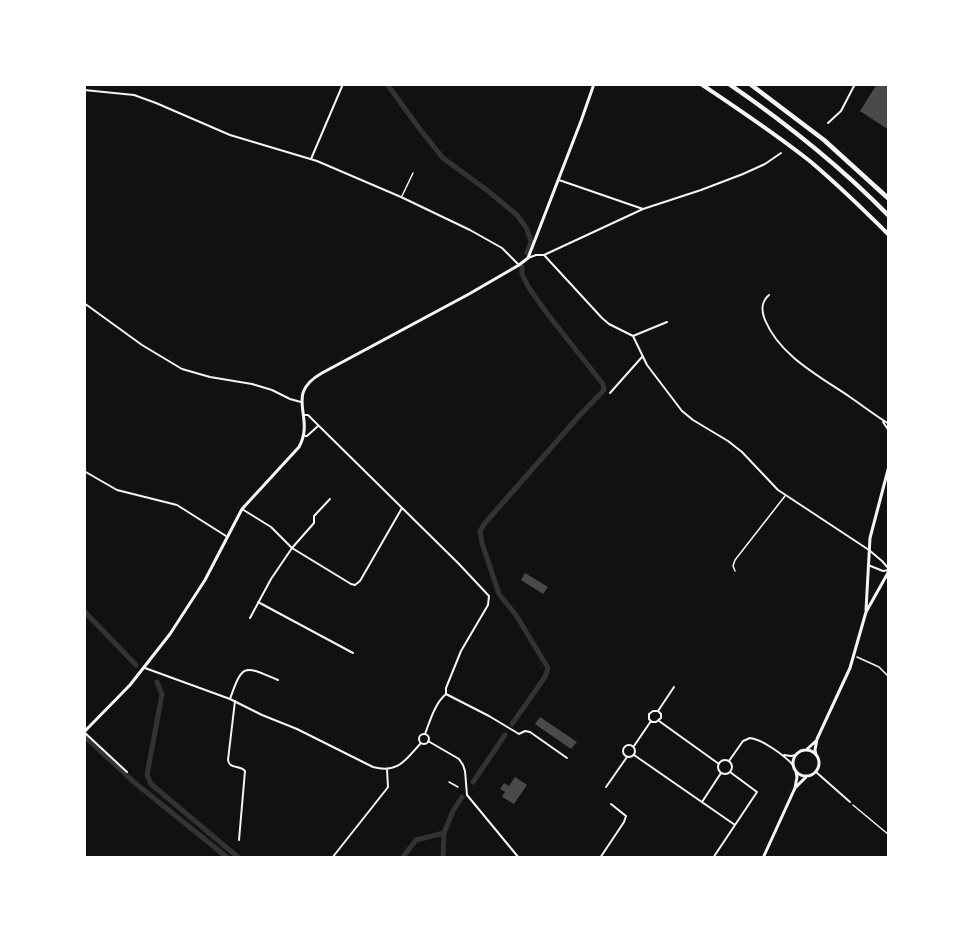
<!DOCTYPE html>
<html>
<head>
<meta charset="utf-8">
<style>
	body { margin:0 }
	#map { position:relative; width:973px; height:942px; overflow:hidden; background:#111; font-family:"Fira Sans",sans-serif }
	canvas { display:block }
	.frame { position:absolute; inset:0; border:86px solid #fff; pointer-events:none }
</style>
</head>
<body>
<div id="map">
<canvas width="973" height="942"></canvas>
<div class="frame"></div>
</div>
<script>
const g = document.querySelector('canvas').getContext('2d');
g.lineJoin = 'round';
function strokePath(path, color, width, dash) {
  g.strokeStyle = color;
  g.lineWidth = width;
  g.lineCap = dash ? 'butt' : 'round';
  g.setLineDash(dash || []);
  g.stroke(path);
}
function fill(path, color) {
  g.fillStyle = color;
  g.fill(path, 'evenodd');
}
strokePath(new Path2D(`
	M 387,84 L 419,128 L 443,158 L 488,191 L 517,215 L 527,229 L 531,242 L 527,253
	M 84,611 L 136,665
	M 157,682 L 162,694 L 147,775 L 151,784 L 239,858
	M 512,724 L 545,677 L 548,668 L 516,615 L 499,594 L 482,543 L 480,531 L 485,523 L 579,416 L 604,390 L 603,384 L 549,316 L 529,288 L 522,274 L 522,267
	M 84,736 L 135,783 L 228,858
	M 473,782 L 505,735
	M 402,858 L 416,840 L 444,833
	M 443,858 L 444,833 L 453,811 L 462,797`), '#333', 5);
fill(new Path2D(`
	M 877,84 L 889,84 L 889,130 L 860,111 Z
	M 525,573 L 548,587 L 543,594 L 521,580 Z
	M 540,717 L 577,742 L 571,749 L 535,724 Z
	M 515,777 L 527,785 L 514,804 L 502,797 L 505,792 L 500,789 L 504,783 L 509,786 Z`), '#4a4a4a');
strokePath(new Path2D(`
	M 857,657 L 879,667 L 889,677
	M 449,782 L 458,787
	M 853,805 L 889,835`), '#f5f5f5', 1.5);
strokePath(new Path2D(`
	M 402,196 L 413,173
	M 735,571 L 733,566 L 735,560 L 785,496`), '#f5f5f5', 1.5);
strokePath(new Path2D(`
	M 84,90 L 134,95 L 156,103 L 230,135 L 317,161 L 401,197 L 470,230 L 502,248 L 519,265
	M 828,123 L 841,111 L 855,84
	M 311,159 L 343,84
	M 559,180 L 643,209
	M 544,255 L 602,318 L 609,324 L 633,336 L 647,365 L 682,411 L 693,420 L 728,441 L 742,452 L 778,490 L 869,550 L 882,561 L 889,569
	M 528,258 L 536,255 L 544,255 L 643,209 L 701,190 L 743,174 L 765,164 L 781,153
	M 769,295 C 761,302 761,310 765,320 C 780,356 819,376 850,397 C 863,406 876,416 889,424
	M 84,303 L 142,345 L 182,369 L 210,377 L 252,384 L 272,390 L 290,399 L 301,402
	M 633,336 L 667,322
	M 610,393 L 642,357
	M 304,415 L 308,415 L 318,425 L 459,564 L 489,596 L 488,605 L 461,651 L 446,688 L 446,694 C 435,703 430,721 425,734
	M 883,422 L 889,431
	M 304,436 L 307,436 L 318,426
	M 84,471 L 117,490 L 177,505 L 226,536
	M 242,509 L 271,527 L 292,548 L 351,584 L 355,585 L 360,581 L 402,508
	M 868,565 L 883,571 L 889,570
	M 258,602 L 353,653
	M 250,618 L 271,579 L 292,548 L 314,523 L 314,516 L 330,499
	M 145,668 L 230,699 L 262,715 L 297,729 L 373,767 C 399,774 406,759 421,743
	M 446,694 L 489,716 L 519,734 L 525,731 L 530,732 L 567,758
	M 230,699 C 243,662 244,666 278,680
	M 235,701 L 228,760 C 229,769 240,765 245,771 L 239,840
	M 658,711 L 661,714 L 661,718 L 656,722 L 652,722 L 649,719 L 649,714 L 653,711 L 658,711 L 674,687
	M 659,721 L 719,764
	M 84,732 L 127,772
	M419 739a5 5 0 1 1 10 0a5 5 0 1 1-10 0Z
	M 428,741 L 459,759 L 463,765 L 465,771 L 467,795 L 519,858
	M623 751a6 6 0 1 1 12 0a6 6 0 1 1-12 0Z
	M 634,746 L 651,721
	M 634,755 L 735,825
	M 784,755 L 791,756 L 796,755
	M718 767a7 7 0 1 1 14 0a7 7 0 1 1-14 0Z
	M 729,761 L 743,741 L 750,738 C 762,739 785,756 793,765
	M 816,772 L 850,802
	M 606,787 L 627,757
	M 702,802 L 721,773
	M 332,858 L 385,791 L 388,787 L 387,769
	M 600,858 L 624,822 L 626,816 L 611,804
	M 713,858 L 757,792 L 730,772`), '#f5f5f5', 2);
strokePath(new Path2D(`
	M 84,732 L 130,685 L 170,634 L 205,580 L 242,509 L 299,447 C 316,416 283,395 322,373 L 469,294 L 519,265 L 528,258 L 581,121 L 594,84`), '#f5f5f5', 3);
strokePath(new Path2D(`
	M 866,610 L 870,538 L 889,466
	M793 763a13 13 0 1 1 26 0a13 13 0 1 1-26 0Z
	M 806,750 L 816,741
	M 816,755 L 815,750 L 817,739 L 850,668 L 866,612 L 889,571
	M 796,787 L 806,777
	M 763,858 L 795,788 L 797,777 L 796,772`), '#f5f5f5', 3);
strokePath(new Path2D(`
	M 701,84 C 738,109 776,134 811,162 C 838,185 864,210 889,235`), '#f5f5f5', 4);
strokePath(new Path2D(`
	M 729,84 C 786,123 840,166 889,216
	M 750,84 L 824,140 L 889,199`), '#f5f5f5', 4.5);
</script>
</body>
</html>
